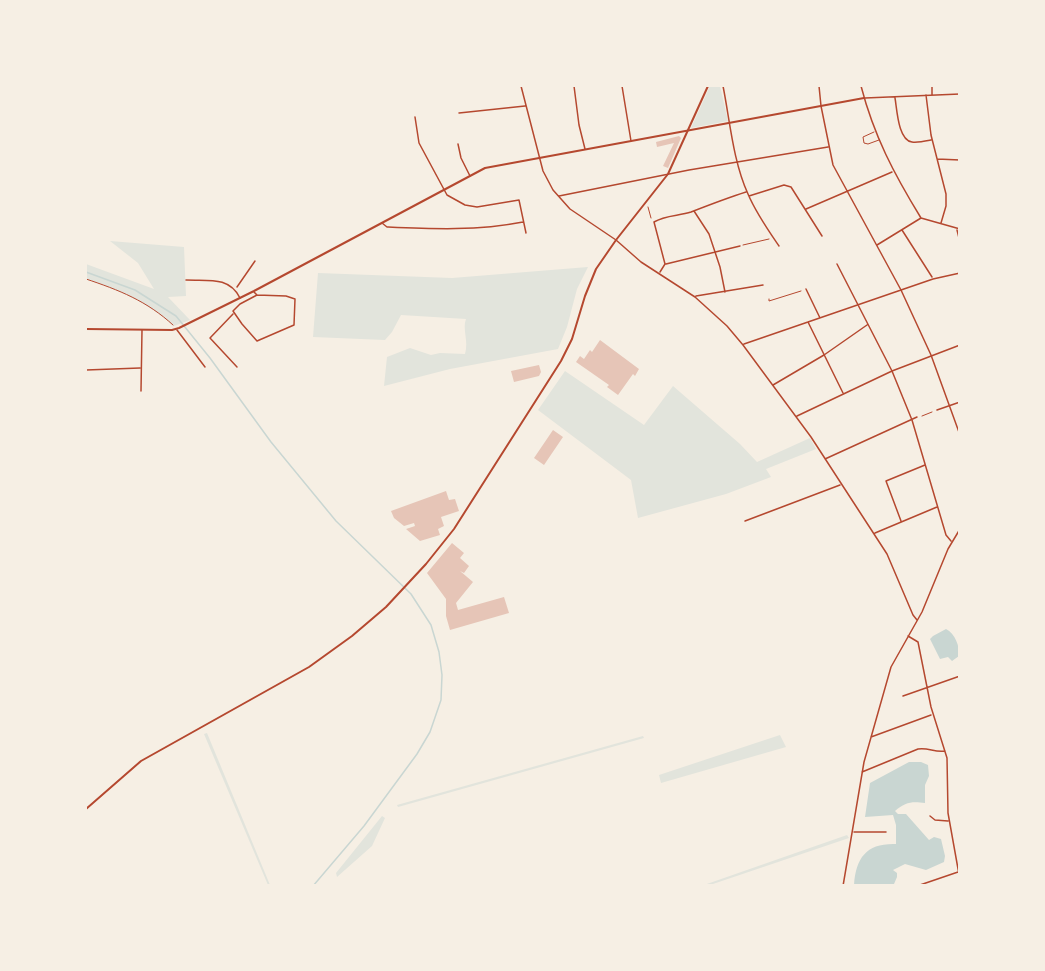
<!DOCTYPE html>
<html>
<head>
<meta charset="utf-8">
<style>
	body { margin:0 }
	#map { position:relative; width:1045px; height:971px; overflow:hidden; background:#f6efe4; font-family:"Alegreya Sans",sans-serif }
	canvas { display:block }
	.frame { position:absolute; inset:0; border:87px solid #f6efe4; pointer-events:none }
</style>
</head>
<body>
<div id="map">
<canvas width="1045" height="971"></canvas>
<div class="frame"></div>
</div>
<script>
const g = document.querySelector('canvas').getContext('2d');
g.lineJoin = 'round';
function fill(path, color) {
  g.fillStyle = color;
  g.fill(path, 'evenodd');
}
function strokePath(path, color, width, dash) {
  g.strokeStyle = color;
  g.lineWidth = width;
  g.lineCap = dash ? 'butt' : 'round';
  g.setLineDash(dash || []);
  g.stroke(path);
}
fill(new Path2D(`
	M 710,86 L 720,86 L 728,121 L 691,128 Z
	M 110,241 L 184,247 L 186,296 L 168,297 L 190,320 L 174,326 C 147,302 119,290 86,279 L 86,264 L 154,289 L 138,263 Z
	M 588,267 L 577,289 L 567,327 L 558,349 L 450,369 L 384,386 L 387,357 L 410,348 L 431,355 L 440,353 L 465,354 C 469,341 462,329 466,319 L 401,315 L 392,332 L 385,340 L 313,337 L 318,273 L 452,278 Z
	M 565,371 L 644,425 L 673,386 L 740,444 L 757,462 L 810,438 L 816,449 L 766,469 L 771,477 L 726,494 L 638,518 L 631,480 L 538,410 Z
	M 207,733 L 270,885 L 268,885 L 204,734 Z
	M 780,735 L 786,747 L 661,783 L 659,775 Z
	M 643,736 L 644,738 L 398,807 L 397,805 Z
	M 382,816 L 385,818 L 372,846 L 337,877 L 336,873 Z
	M 847,835 L 849,838 L 710,885 L 704,885 Z`), '#e2e4dc');
fill(new Path2D(`
	M 946,629 C 955,633 960,647 959,656 L 952,661 L 948,657 L 940,659 L 930,639 L 933,636 Z
	M 909,762 L 921,762 L 928,765 L 929,776 L 925,785 L 925,803 C 912,801 905,802 895,811 L 898,814 L 906,814 L 929,840 L 934,837 L 941,839 L 945,856 L 944,862 L 926,870 L 905,864 L 893,870 L 897,873 L 897,877 L 894,884 L 890,885 L 854,885 C 856,857 867,843 896,844 L 896,825 L 893,815 L 865,817 L 870,783 Z`), '#c9d6d2');
strokePath(new Path2D(`
	M 86,272 L 135,290 L 176,316 L 210,358 L 271,442 L 336,521 L 411,594 L 431,625 L 439,652 L 442,675 L 441,700 L 430,732 L 417,754 L 364,826 L 313,886`), '#c9d6d2', 1.5);
fill(new Path2D(`
	M 679,136 L 681,138 L 668,168 L 663,166 L 674,143 L 657,147 L 656,142 Z
	M 600,340 L 639,369 L 635,376 L 633,374 L 618,395 L 607,387 L 609,385 L 576,362 L 580,356 L 584,359 L 590,350 L 592,352 Z
	M 539,365 L 541,372 L 539,376 L 514,382 L 511,371 Z
	M 553,430 L 563,437 L 544,465 L 534,458 Z
	M 446,491 L 449,500 L 455,499 L 459,511 L 441,517 L 444,526 L 438,529 L 440,535 L 420,541 L 406,529 L 415,526 L 414,523 L 404,526 L 394,518 L 391,511 Z
	M 452,543 L 464,553 L 460,558 L 469,566 L 464,573 L 460,571 L 473,582 L 456,603 L 458,610 L 504,597 L 509,613 L 450,630 L 446,616 L 446,599 L 427,573 Z`), '#e6c5b7');
strokePath(new Path2D(`
	M 648,207 L 651,218
	M 743,245 L 769,239
	M 86,279 C 119,290 147,301 173,325
	M 769,299 L 769,301 L 801,291
	M 922,416 L 932,412`), '#b5482f', 1);
strokePath(new Path2D(`
	M 874,132 L 863,137 L 864,143 L 868,144 L 879,140`), '#b5482f', 1);
strokePath(new Path2D(`
	M 521,86 L 543,171 L 553,190 L 570,209 L 616,240 L 641,262 L 695,297 L 727,326 L 743,345 L 811,437 L 887,554 L 913,615 L 917,620
	M 574,86 L 579,125 L 585,149
	M 622,86 L 631,141
	M 723,86 C 730,121 733,161 748,194 C 756,213 768,230 779,246
	M 819,86 L 821,106 L 833,165 L 901,290 L 931,355 L 960,435
	M 861,86 C 874,136 894,174 921,218 L 960,229
	M 932,94 L 932,86
	M 926,95 L 931,135 L 946,194 L 946,206 L 941,223
	M 865,98 L 960,94
	M 895,98 C 897,109 898,140 912,142 C 917,143 926,141 931,140
	M 459,113 L 525,106
	M 415,117 L 419,143 L 447,195 L 465,205 L 477,207 L 519,200 L 526,233
	M 458,144 L 461,158 L 470,176
	M 937,159 L 960,160
	M 559,196 L 689,170 L 828,147
	M 749,196 L 784,185 L 791,187 L 822,236
	M 806,209 L 892,172
	M 694,211 L 709,234 L 720,267 L 725,292
	M 382,223 L 387,227 C 433,229 477,231 523,222
	M 902,230 L 932,277
	M 957,230 L 960,242
	M 877,245 L 921,218
	M 666,264 L 740,246
	M 837,264 L 892,371 L 912,420 L 946,535 L 951,541
	M 660,272 L 665,264 L 654,222 C 665,215 679,216 691,212 C 709,205 727,198 746,192
	M 186,280 C 208,281 229,276 240,298
	M 237,287 L 255,261
	M 806,289 L 820,318
	M 254,292 L 257,295 L 286,296 L 295,299 L 294,325 L 257,341 L 242,324 L 233,311 L 240,304 L 257,295
	M 696,296 L 763,285
	M 233,314 L 210,338 L 237,367
	M 808,322 L 843,393
	M 177,330 L 205,367
	M 744,344 L 933,279 L 960,273
	M 86,370 L 140,368
	M 773,385 L 824,355 L 867,325
	M 141,391 L 142,330
	M 937,410 L 960,402
	M 797,416 L 892,371 L 960,345
	M 825,459 L 917,417
	M 745,521 L 840,485
	M 901,521 L 886,481 L 925,465
	M 875,533 L 937,507
	M 908,636 L 918,642 L 931,707 L 947,758 L 948,813 L 960,880
	M 903,696 L 960,676
	M 871,737 L 931,715
	M 862,772 L 918,749 C 928,747 935,753 945,751
	M 930,816 L 935,820 L 948,821
	M 854,832 L 886,832
	M 843,886 L 864,762 L 891,667 L 922,612 L 948,549 L 960,529
	M 917,886 L 958,872`), '#b5482f', 1.5);
strokePath(new Path2D(`
	M 86,329 L 172,330 L 179,328 L 254,291 L 485,168 L 864,98`), '#b5482f', 2);
strokePath(new Path2D(`
	M 86,809 L 141,761 L 309,667 L 352,636 L 386,607 L 426,564 L 454,529 L 561,361 L 572,339 L 585,296 L 596,269 L 616,240 L 668,174 L 708,86`), '#b5482f', 2);
</script>
</body>
</html>
